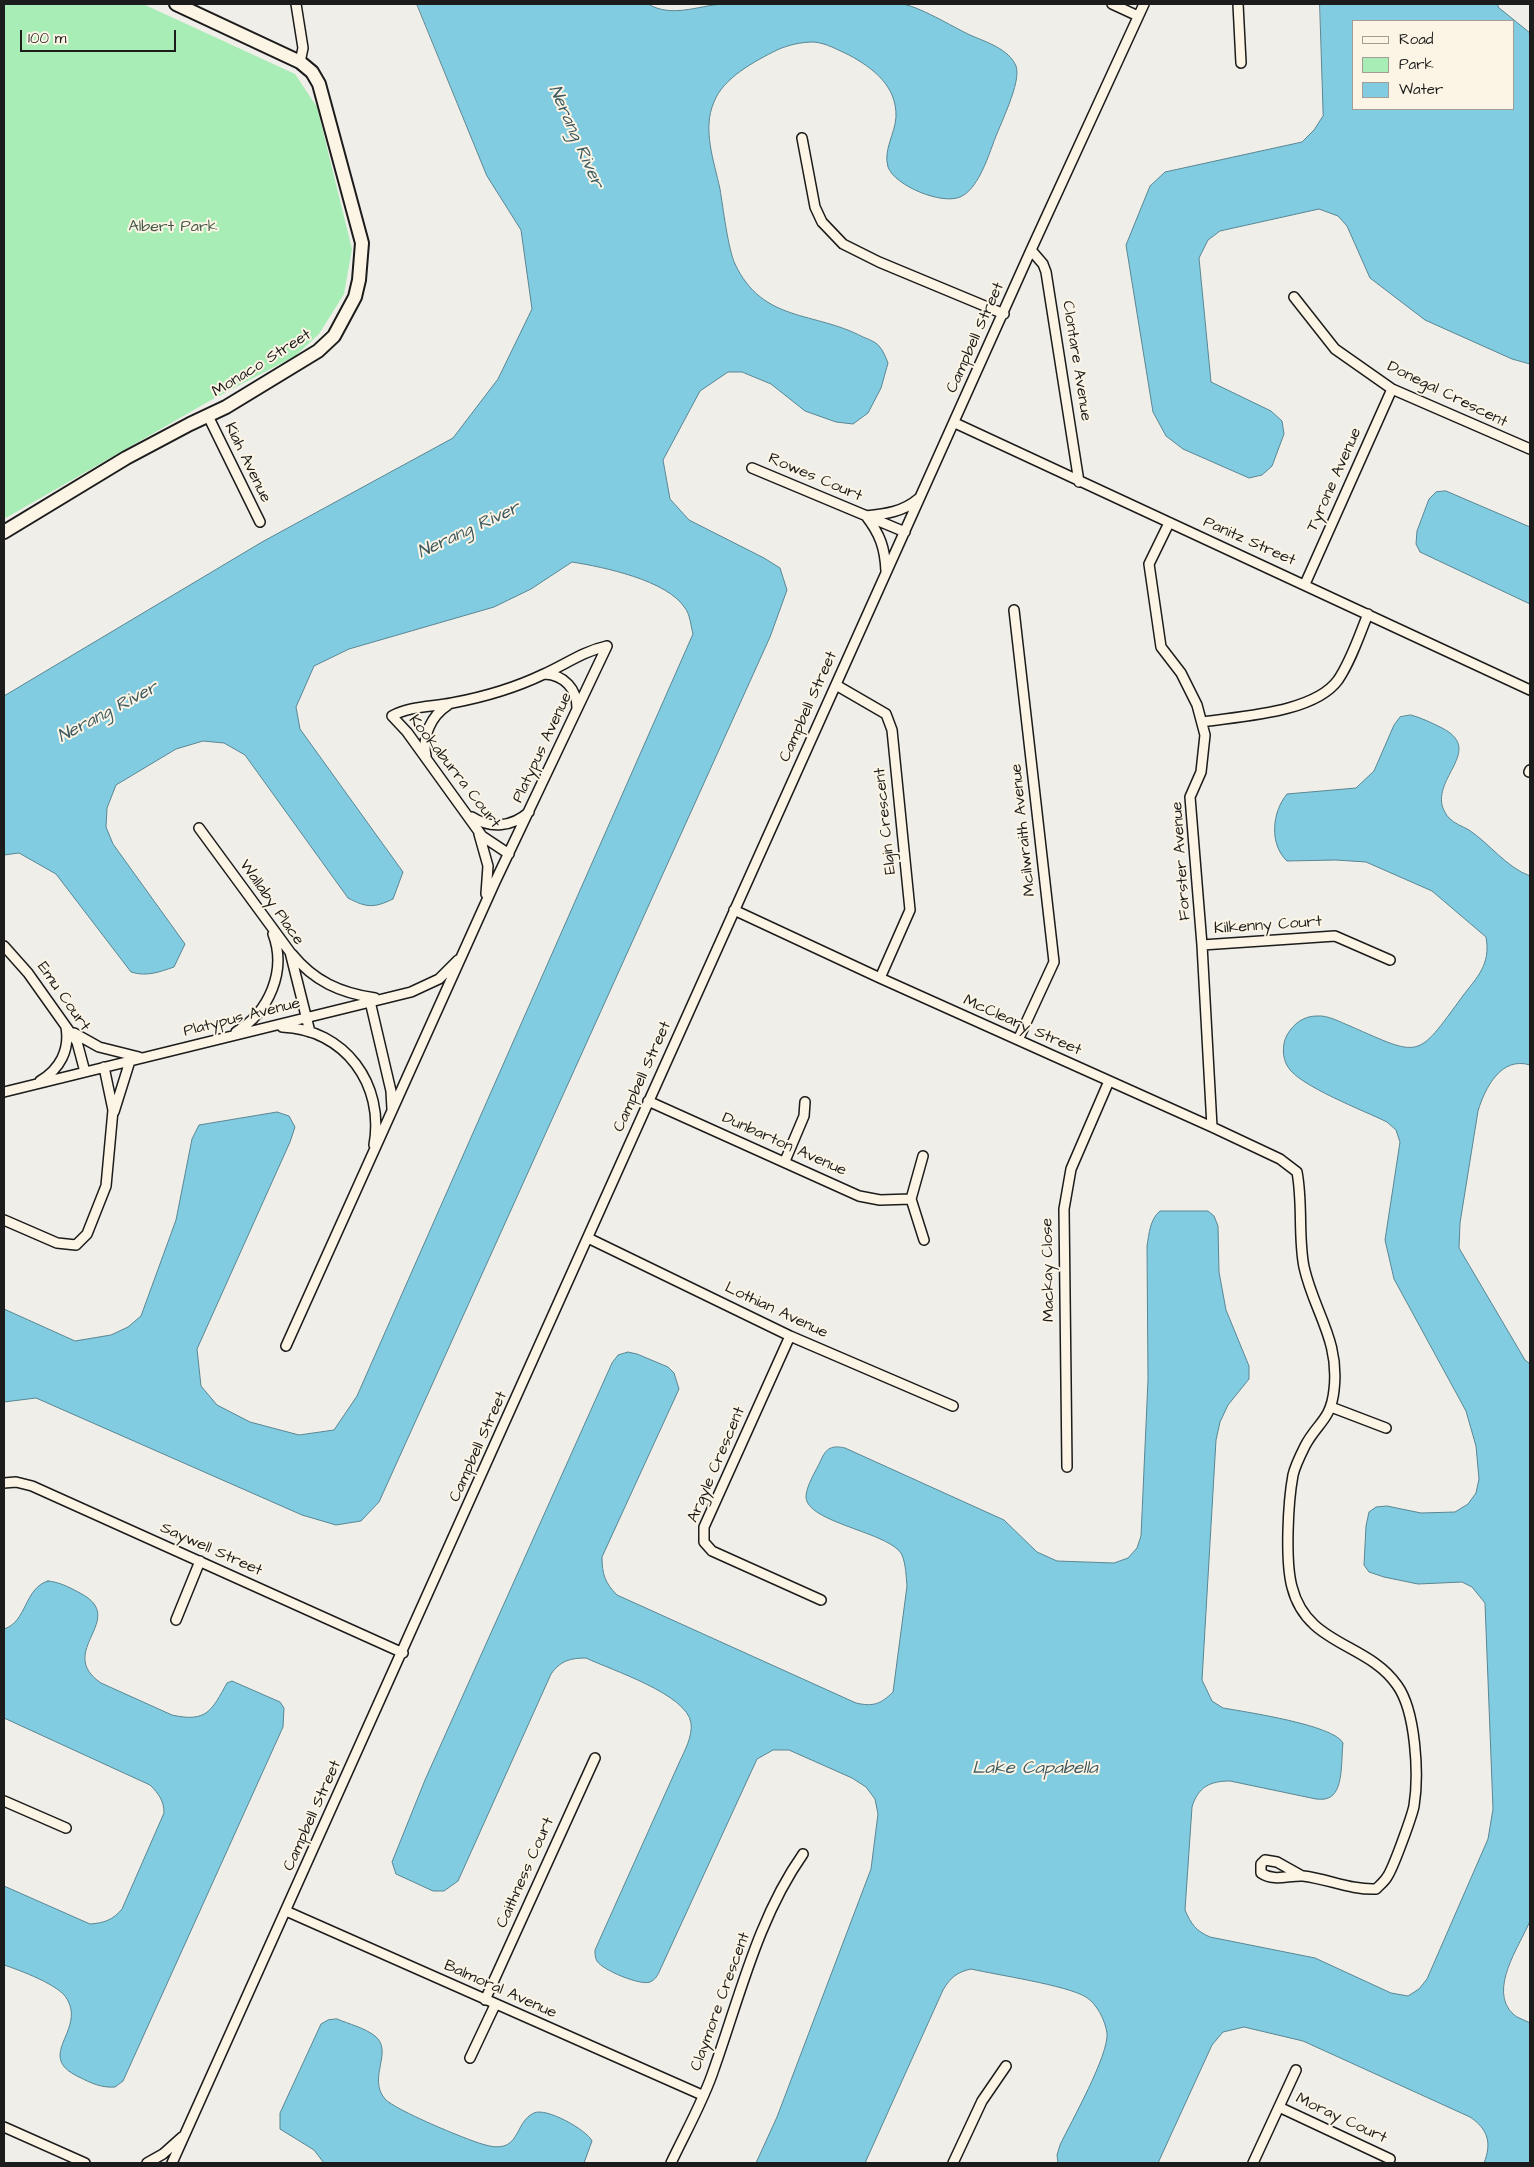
<!DOCTYPE html>
<html>
<head>
<meta charset="utf-8">
<style>
	body { margin:0 }
	#map { position:relative; width:1534px; height:2167px; overflow:hidden; background:#f0eee9; font-family:"Architects Daughter",sans-serif }
	canvas { display:block }
	.frame { position:absolute; inset:0; border:5px solid #1c1c1c; pointer-events:none }
	.legend { position:absolute; left:1352px; top:20px; width:162px; height:90px; box-sizing:border-box; background:#fcf5e5; border:1px solid #a29e95; margin:0; padding:6px 9px; list-style:none; font-size:15px; color:#1c1c1c }
	.legend li { display:flex; align-items:center; gap:10px; height:25px }
	.legend b { width:25px; border:1px solid #a29e95 }
	.scale { position:absolute; left:20px; top:30px; width:156px; height:22px; box-sizing:border-box; border:2px solid #1c1c1c; border-top:0; padding-left:6px; font-size:15px; line-height:18px; white-space:nowrap; color:#1c1c1c; -webkit-text-stroke:4px #fcf5e5; paint-order:stroke }
</style>
</head>
<body>
<div id="map">
<canvas width="1534" height="2167"></canvas>
<div class="frame"></div>
<ul class="legend">
<li><b style="height:6px;background:#fcf5e5"></b>Road</li>
<li><b style="height:14px;background:#a8ecb6"></b>Park</li>
<li><b style="height:14px;background:#81cce1"></b>Water</li>
</ul>
<div class="scale">100 m</div>
</div>
<script>
const g = document.querySelector('canvas').getContext('2d');
g.lineJoin = 'round';
function fill(path, color) {
  g.fillStyle = color;
  g.fill(path, 'evenodd');
}
function strokePath(path, color, width, dash) {
  g.strokeStyle = color;
  g.lineWidth = width;
  g.lineCap = dash ? 'butt' : 'round';
  g.setLineDash(dash || []);
  g.stroke(path);
}
function drawText(font, color, halo, rows, align = 'center') {
  g.font = font + ' "Architects Daughter",sans-serif';
  g.lineWidth = 4;
  g.setLineDash([]);
  g.textBaseline = 'middle';
  g.strokeStyle = halo;
  g.fillStyle = color;
  for (const [text, x, y, turn = 0] of rows) {
    g.save();
    g.translate(x, y);
    g.rotate((+turn || 0) * Math.PI / 180);
    g.textAlign = isNaN(turn) ? turn : align;
    if (halo) g.strokeText(text, 0, 0);
    g.fillText(text, 0, 0);
    g.restore();
  }
}
fill(new Path2D(`
	M 4,4 L 143,4 L 295,74 L 317,107 L 352,249 L 344,294 L 319,334 L 295,356 L 213,399 L 4,519 Z`), '#a8ecb6');
const water = new Path2D(`
	M 417,4 L 648,4 C 672,18 697,6 722,4 C 749,1 778,4 805,4 C 837,4 869,1 901,4 C 917,5 953,27 970,35 C 986,42 1009,49 1016,66 C 1022,82 999,126 993,144 C 987,160 977,190 960,197 C 942,205 895,186 888,167 C 883,150 895,134 896,117 C 897,86 873,68 849,55 C 838,50 826,43 814,42 C 801,42 788,45 777,50 C 755,61 723,78 714,102 C 702,129 714,161 720,189 C 723,207 728,249 735,264 C 763,323 814,311 863,337 C 868,339 876,342 879,346 C 883,350 886,358 888,363 L 881,388 L 868,413 L 853,424 L 836,422 L 805,411 L 771,384 L 742,372 L 728,372 L 700,391 L 663,460 L 670,499 L 689,520 L 764,558 L 780,568 L 787,590 L 770,637 L 379,1502 L 361,1521 L 336,1525 L 302,1515 L 36,1398 L 4,1402 L 4,1309 L 75,1341 L 111,1335 L 128,1327 L 141,1316 L 176,1220 L 192,1139 L 199,1125 L 277,1112 L 289,1116 L 295,1127 L 290,1142 L 197,1349 L 201,1386 L 217,1405 L 250,1422 L 299,1435 L 334,1430 L 357,1396 L 693,634 C 691,627 690,614 685,608 C 667,580 603,567 572,562 L 531,589 L 494,607 L 349,649 L 314,666 L 296,707 L 300,729 L 403,872 L 393,899 C 374,908 367,908 348,898 L 245,755 L 224,743 L 203,741 L 176,749 L 116,785 L 107,808 L 106,827 L 113,844 L 185,944 L 174,967 C 159,972 147,977 131,972 L 56,874 L 19,853 L 4,855 L 4,696 L 262,542 L 453,438 L 498,379 L 532,309 L 521,230 L 487,176 Z
	M 1320,4 L 1498,4 L 1498,7 L 1530,33 L 1530,364 L 1512,359 L 1425,320 L 1370,278 L 1347,226 L 1338,216 L 1319,209 L 1220,231 L 1208,240 L 1199,258 L 1211,382 L 1271,411 L 1282,421 L 1284,434 L 1272,466 L 1262,475 L 1249,478 L 1183,449 L 1166,436 L 1153,412 L 1126,245 L 1150,186 L 1165,172 L 1302,142 L 1314,130 L 1323,116 ZM 1513,21 L 1513,109 L 1353,109 L 1353,21 Z
	M 1446,491 L 1530,527 L 1530,604 L 1420,552 L 1416,544 L 1417,531 L 1429,499 L 1436,492 Z
	M 1411,715 C 1422,718 1432,723 1442,728 C 1483,749 1436,775 1442,805 C 1443,809 1446,815 1449,818 C 1455,824 1462,826 1469,830 C 1490,844 1506,867 1530,876 L 1530,1065 C 1501,1056 1485,1088 1478,1111 L 1460,1223 L 1459,1248 L 1525,1360 L 1530,1364 L 1530,1921 C 1519,1947 1488,1990 1513,2014 C 1517,2018 1525,2020 1530,2023 L 1530,2163 L 1484,2163 C 1492,2143 1488,2129 1470,2117 L 1303,2041 L 1244,2027 L 1223,2032 L 1212,2045 L 1158,2163 L 1058,2163 L 1057,2155 L 1060,2145 C 1071,2122 1109,2055 1107,2033 C 1105,2020 1097,2004 1086,1997 C 1066,1985 997,1975 971,1969 C 957,1972 950,1978 943,1990 L 865,2163 L 756,2163 L 777,2117 L 871,1869 L 878,1814 L 875,1799 L 866,1787 L 852,1778 L 789,1750 L 773,1750 L 757,1759 L 660,1970 C 658,1975 655,1980 650,1982 C 641,1986 602,1970 597,1961 C 595,1958 595,1954 595,1950 L 679,1763 C 684,1752 693,1736 691,1723 C 687,1694 611,1670 586,1658 C 570,1658 560,1661 551,1674 L 458,1881 L 444,1891 L 433,1891 L 396,1874 L 392,1862 L 425,1780 L 612,1363 L 618,1355 L 628,1352 L 637,1354 L 668,1367 L 674,1373 L 679,1389 L 602,1557 C 602,1574 605,1583 617,1595 L 856,1703 C 873,1707 881,1704 893,1692 L 907,1586 C 906,1576 906,1565 902,1555 C 891,1532 805,1523 806,1496 C 807,1484 816,1471 821,1460 C 826,1448 832,1445 845,1448 L 1004,1520 L 1037,1552 L 1057,1561 L 1114,1563 L 1128,1558 L 1137,1548 L 1141,1536 L 1148,1380 L 1147,1246 C 1149,1234 1150,1219 1160,1211 L 1208,1211 L 1214,1216 L 1218,1226 L 1219,1272 L 1226,1310 L 1249,1366 L 1249,1379 L 1228,1405 L 1220,1422 L 1216,1440 L 1202,1680 L 1212,1701 L 1223,1708 C 1246,1712 1334,1725 1343,1743 C 1341,1758 1344,1793 1328,1798 C 1324,1800 1319,1799 1316,1799 L 1230,1781 C 1210,1781 1198,1787 1192,1807 L 1185,1910 C 1191,1924 1196,1931 1210,1937 L 1315,1958 L 1391,1993 L 1408,1996 L 1419,1989 L 1427,1979 L 1488,1839 L 1493,1809 L 1485,1603 L 1472,1587 L 1462,1582 L 1418,1584 L 1384,1577 L 1369,1572 L 1364,1565 L 1366,1526 L 1369,1512 L 1376,1507 L 1387,1506 L 1421,1513 L 1455,1512 L 1468,1504 L 1476,1493 L 1479,1479 L 1476,1446 L 1466,1411 L 1394,1279 L 1385,1240 L 1400,1142 L 1396,1130 L 1387,1122 C 1365,1111 1299,1086 1288,1067 C 1282,1058 1282,1044 1287,1035 C 1294,1023 1304,1016 1317,1016 C 1328,1015 1340,1022 1350,1026 C 1421,1057 1416,1060 1462,997 C 1477,977 1491,965 1486,937 L 1432,891 L 1366,862 L 1336,860 L 1287,861 C 1269,844 1272,812 1287,794 L 1356,788 L 1374,771 L 1394,725 L 1400,717 Z
	M 48,1581 C 59,1582 69,1587 80,1593 C 130,1619 54,1651 101,1683 L 172,1715 C 207,1723 212,1710 227,1683 L 232,1681 L 280,1702 L 284,1708 L 283,1727 L 123,2081 L 115,2087 C 101,2088 91,2083 79,2077 C 34,2056 86,2031 67,1999 C 60,1985 19,1970 4,1965 L 4,1886 L 90,1924 C 104,1923 113,1920 122,1909 L 164,1813 C 164,1801 159,1794 150,1785 L 4,1718 L 4,1629 C 27,1622 24,1588 48,1581 Z
	M 337,2019 C 349,2024 365,2028 375,2036 C 394,2051 367,2078 385,2099 C 395,2110 465,2139 482,2144 C 522,2157 513,2122 534,2113 C 546,2107 587,2130 592,2141 L 584,2163 L 324,2163 L 314,2150 L 280,2129 L 280,2113 L 321,2024 L 328,2020 Z`);
fill(water, '#81cce1');
strokePath(water, '#598692', 1);
const street = new Path2D(`
	M 296,4 L 303,48 L 300,62
	M 1112,4 L 1138,16
	M 1238,4 L 1241,63
	M 802,138 L 815,207 L 822,222 L 843,244 L 879,262 L 1004,314
	M 1031,250 L 1043,264 L 1046,272 L 1079,482
	M 1294,297 L 1335,349 L 1392,389 L 1530,449
	M 208,416 L 260,522
	M 955,423 L 1530,690
	M 752,468 L 905,532
	M 1169,523 L 1149,564 L 1161,647 L 1181,673 L 1197,705 L 1205,735 L 1201,772 L 1190,797 L 1202,945 L 1212,1127
	M 886,571 C 885,548 880,534 866,516 C 885,514 903,512 918,499
	M 1305,584 L 1392,389
	M 1014,610 L 1054,962 L 1018,1040
	M 545,674 C 564,675 577,689 577,708
	M 836,685 L 886,714 L 892,730 L 910,910 L 880,978
	M 1202,722 C 1241,716 1314,713 1338,680 C 1351,661 1359,636 1368,614
	M 426,756 C 422,736 431,716 448,705
	M 1529,772 L 1530,770
	M 472,817 C 491,829 512,827 529,812
	M 199,828 L 290,952 L 310,1032
	M 479,834 L 488,866 L 486,894
	M 509,854 L 482,836 L 407,732 L 392,716 C 410,706 432,707 452,703 C 484,697 515,688 544,674 C 566,664 584,651 607,646
	M 734,910 L 880,978 L 1212,1127 L 1280,1159 L 1297,1172 C 1303,1204 1298,1237 1304,1267 C 1314,1312 1340,1340 1334,1390 C 1331,1420 1317,1423 1305,1446 C 1301,1454 1295,1466 1293,1475 C 1288,1502 1285,1561 1292,1587 C 1307,1646 1367,1642 1397,1685 C 1416,1711 1419,1775 1414,1806 C 1412,1816 1393,1869 1387,1877 C 1385,1881 1380,1885 1376,1889 C 1351,1890 1328,1879 1303,1876 C 1289,1875 1274,1882 1261,1873 L 1261,1864 L 1265,1860 L 1277,1862 L 1302,1876
	M 1202,945 L 1335,936 L 1390,960
	M 4,946 L 28,973 L 77,1042 L 85,1072
	M 292,954 C 314,981 340,993 375,998
	M 369,997 L 391,1091 L 392,1109
	M 282,1027 C 345,1029 385,1085 374,1145
	M 236,1032 C 269,1012 287,971 273,934
	M 74,1033 L 99,1047 L 139,1057
	M 40,1081 C 60,1069 70,1050 66,1027
	M 4,1092 L 411,992 L 439,979 L 458,960
	M 648,1101 L 859,1196 L 880,1200 L 911,1199
	M 114,1112 L 130,1061
	M 923,1156 L 911,1199 L 924,1240
	M 785,1161 L 804,1116 L 805,1102
	M 4,1220 L 57,1243 L 76,1245 L 87,1234 L 106,1186 L 113,1110 L 104,1067
	M 588,1238 L 790,1336 L 953,1406
	M 790,1336 L 704,1527 L 704,1542 L 712,1551 L 821,1600
	M 286,1346 L 495,882 L 607,646
	M 1331,1407 L 1386,1428
	M 1067,1467 L 1064,1209 L 1071,1169 L 1109,1081
	M 4,1483 L 16,1482 L 32,1486 L 403,1653
	M 176,1620 L 200,1561
	M 4,1801 L 66,1828
	M 286,1911 L 702,2095
	M 485,2000 L 595,1758
	M 470,2058 L 495,2005
	M 1279,2107 L 1390,2159
	M 4,2127 L 85,2163
	M 147,2163 L 163,2154 L 182,2137
	M 172,2163 L 1031,250 L 1144,4
	M 671,2163 C 685,2133 704,2100 714,2069 C 740,1996 758,1918 803,1854
	M 953,2163 L 982,2101 L 1006,2066
	M 1253,2163 L 1296,2070`);
const secondary = new Path2D(`
	M 4,532 L 126,458 L 190,424 L 226,407 L 318,351 L 334,336 L 355,297 L 359,280 L 362,243 L 319,84 L 312,72 L 300,62 L 176,4`);
strokePath(street, '#1c1c1c', 12);
strokePath(secondary, '#1c1c1c', 16);
strokePath(street, '#fcf5e5', 9);
strokePath(secondary, '#fcf5e5', 12);
drawText('16px', '#465a4a', '#fcf5e5', [
	["Albert Park",173,228]
]);
drawText('16px', '#1c1c1c', '#fcf5e5', [
	["Campbell Street",976,338,-66],
	["Clontare Avenue",1076,361,81],
	["Monaco Street",262,364,-32],
	["Donegal Crescent",1447,395,26],
	["Kiah Avenue",247,463,64],
	["Rowes Court",815,478,23],
	["Tyrone Avenue",1335,480,-66],
	["Panitz Street",1249,542,24],
	["Campbell Street",809,707,-66],
	["Platypus Avenue",543,748,-65],
	["Kookaburra Court",454,772,52],
	["Elgin Crescent",886,821,-96],
	["Mcilwraith Avenue",1024,830,-96],
	["Forster Avenue",1182,861,-94],
	["Wallaby Place",271,903,55],
	["Kilkenny Court",1268,926,-4],
	["Emu Court",63,997,55],
	["Platypus Avenue",242,1018,-14],
	["McCleary Street",1022,1026,24],
	["Campbell Street",643,1077,-66],
	["Dunbarton Avenue",784,1145,24],
	["Mackay Close",1049,1270,-91],
	["Lothian Avenue",776,1311,25],
	["Campbell Street",479,1447,-66],
	["Argyle Crescent",717,1465,-67],
	["Saywell Street",211,1550,24],
	["Campbell Street",313,1816,-66],
	["Caithness Court",526,1873,-66],
	["Balmoral Avenue",500,1990,24],
	["Claymore Crescent",721,2002,-70],
	["Moray Court",1341,2119,25]
]);
drawText('italic 18px', '#3f5a61', '#fcf5e5', [
	["Nerang River",575,137,66],
	["Nerang River",469,531,-25],
	["Nerang River",108,713,-28],
	["Lake Capabella",1035,1769]
]);
</script>
</body>
</html>
